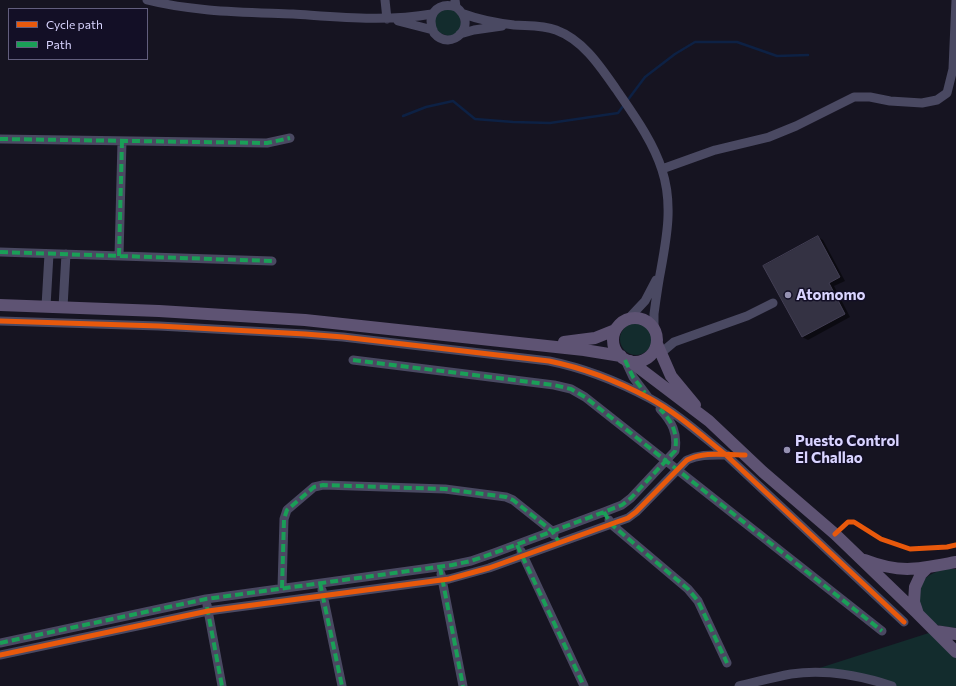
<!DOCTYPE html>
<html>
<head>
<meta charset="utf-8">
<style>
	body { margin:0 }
	#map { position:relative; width:956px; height:686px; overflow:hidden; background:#161421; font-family:Commissioner,sans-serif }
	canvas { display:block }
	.legend { position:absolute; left:8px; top:8px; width:140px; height:52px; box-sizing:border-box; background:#130f26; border:1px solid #625e7d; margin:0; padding:5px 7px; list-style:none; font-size:12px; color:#d9d4ff }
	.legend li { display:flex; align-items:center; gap:8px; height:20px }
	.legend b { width:20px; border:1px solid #625e7d }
</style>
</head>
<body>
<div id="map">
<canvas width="956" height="686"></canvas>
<ul class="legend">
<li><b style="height:5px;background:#e8590c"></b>Cycle path</li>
<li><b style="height:5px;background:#1a9f57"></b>Path</li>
</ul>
</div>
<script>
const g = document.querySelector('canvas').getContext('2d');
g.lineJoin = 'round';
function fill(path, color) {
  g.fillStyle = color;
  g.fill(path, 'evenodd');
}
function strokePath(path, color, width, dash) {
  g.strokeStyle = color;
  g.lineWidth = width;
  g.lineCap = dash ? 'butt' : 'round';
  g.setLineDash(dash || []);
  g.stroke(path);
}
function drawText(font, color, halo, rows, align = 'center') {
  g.font = font + ' Commissioner,sans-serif';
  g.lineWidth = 3;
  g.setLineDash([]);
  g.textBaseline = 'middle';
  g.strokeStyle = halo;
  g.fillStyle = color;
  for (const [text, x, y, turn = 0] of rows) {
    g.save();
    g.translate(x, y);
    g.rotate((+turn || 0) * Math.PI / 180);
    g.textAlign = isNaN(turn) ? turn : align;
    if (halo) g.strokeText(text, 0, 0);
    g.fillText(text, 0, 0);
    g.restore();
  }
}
fill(new Path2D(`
	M 445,7 L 459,11 L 462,29 L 451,37 L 437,32 L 434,17 Z
	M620 339a16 16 0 1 1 32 0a16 16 0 1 1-32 0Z
	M 943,569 L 956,569 L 956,628 C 948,627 935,626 929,620 C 919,612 916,594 922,583 C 926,575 936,572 943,569 Z
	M 935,631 L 956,652 L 956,686 L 892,686 L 807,672 Z`), '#132c2d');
fill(new Path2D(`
	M 818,237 L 823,240 L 845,281 L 834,286 L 850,317 L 808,340 L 802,337 Z`), '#0007');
strokePath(new Path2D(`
	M 627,101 L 645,77 L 675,54 L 695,42 L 737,42 L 777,56 L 808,55
	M 403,116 L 426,107 L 453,101 L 475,119 L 513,122 L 550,123 L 618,113 L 624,105`), '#0d2144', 2.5);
const building = new Path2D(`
	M 818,236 L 840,277 L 829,283 L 845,314 L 802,337 L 763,266 Z`);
fill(building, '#343243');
strokePath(building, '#433f54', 1);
strokePath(new Path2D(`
	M 147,0 C 194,12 244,12 293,14 C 339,17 386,22 432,14
	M 385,0 L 387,19
	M 455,0 L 456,7 C 480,25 451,53 434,33 C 432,29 431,25 431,21 C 432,7 445,3 456,7
	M 464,14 C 480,20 497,23 514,25 C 528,26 543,25 556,30 C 583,40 600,66 616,89 C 633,114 653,141 662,170 C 673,203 667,236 661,269 C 658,284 656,299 654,314 L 654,327
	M 398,21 L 433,30
	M 460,34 L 474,30 L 502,26
	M 0,139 L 267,143 L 290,138
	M 662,169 L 715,150 L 769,137 L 796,126 L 854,97 L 870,97 L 890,101 L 922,103 L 937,100 L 947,93 L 953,69 L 956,0
	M 0,252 L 272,261
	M 119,256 L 122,141
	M 46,306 L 49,254
	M 63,307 L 66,254
	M 628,319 L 645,301 L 656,280
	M 0,321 L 159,326 L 305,334 L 343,337 L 549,361 C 584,368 617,381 649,398 C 677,413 701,435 726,455 L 904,622
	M 661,353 L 674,342 L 747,316 L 773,303
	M 353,360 L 554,385 L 571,389 L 585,397 L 882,631
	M 625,360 L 633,377 L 648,397
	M 609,520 L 611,524 L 688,589 L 698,601 L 727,663
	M 521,551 L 584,686
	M 441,574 L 463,686
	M 282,588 L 284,519 L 287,510 L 314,487 L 323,485 L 445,489 L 506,497 L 513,500 L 552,531 L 554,535
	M 322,590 L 342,686
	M 207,605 L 222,686
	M 0,643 L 206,599 L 452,565 L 471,561 L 494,553 L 604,512 L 622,505 L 631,498 L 675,451 C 678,433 672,422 660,409
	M 0,655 L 208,611 L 449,579 L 489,568 L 628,518 L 636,512 L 687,460 C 700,454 712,455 727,455
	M 739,686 C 756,682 774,677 791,674 C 826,669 859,675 892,686`), '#4a4962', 9);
strokePath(new Path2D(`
	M 0,305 L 159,311 L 305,320 L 584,350 L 621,356
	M613 340a22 22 0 1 1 44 0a22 22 0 1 1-44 0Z
	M 564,342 L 595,338 L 615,330
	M 657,344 L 671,376 L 695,405
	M 630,361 L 709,421 L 763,472 L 835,534 L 918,614
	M 865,560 C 901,574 919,569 956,562
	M 928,567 L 921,574 L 915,587 L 914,602 L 918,614 L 935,631 L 956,634
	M 935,631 L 956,652`), '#5e5373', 12);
strokePath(new Path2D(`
	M 0,139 L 267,143 L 290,138
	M 0,252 L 272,261
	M 119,256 L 122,141
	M 353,360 L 554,385 L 571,389 L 585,397 L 882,631
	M 625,360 L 633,377 L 645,393
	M 604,512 L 611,524 L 688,589 L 698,601 L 727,663
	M 517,545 L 584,686
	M 440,567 L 463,686
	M 320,583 L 342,686
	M 282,588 L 284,519 L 287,510 L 314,487 L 323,485 L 445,489 L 506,497 L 513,500 L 552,531 L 559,542
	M 207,607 L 222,686
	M 0,643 L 206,599 L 452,565 L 471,561 L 494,553 L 604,512 L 622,505 L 631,498 L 675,451 C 678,434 673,422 660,409`), '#1a9f57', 4, [8, 4]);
strokePath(new Path2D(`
	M 0,321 L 159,326 L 305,334 L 343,337 L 549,361 C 584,368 617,381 649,398 C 677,413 701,435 726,455 L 904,622
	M 835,534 L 848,522 L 854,522 L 881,539 L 910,549 L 947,547 L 956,545
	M 0,655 L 208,611 L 449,579 L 489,568 L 628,518 L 636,512 L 687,460 C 704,451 725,455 745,455`), '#e8590c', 5);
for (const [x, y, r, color] of [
	[788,295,4,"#9591b1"],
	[787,450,4,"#9591b1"]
]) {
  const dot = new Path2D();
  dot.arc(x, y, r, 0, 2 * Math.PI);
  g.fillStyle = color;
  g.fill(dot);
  strokePath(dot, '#130f26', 1.5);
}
drawText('bold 15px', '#d9d4ff', '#130f26', [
	["Atomomo",796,295],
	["Puesto Control",795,441],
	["El Challao",795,458]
], 'left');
</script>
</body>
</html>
